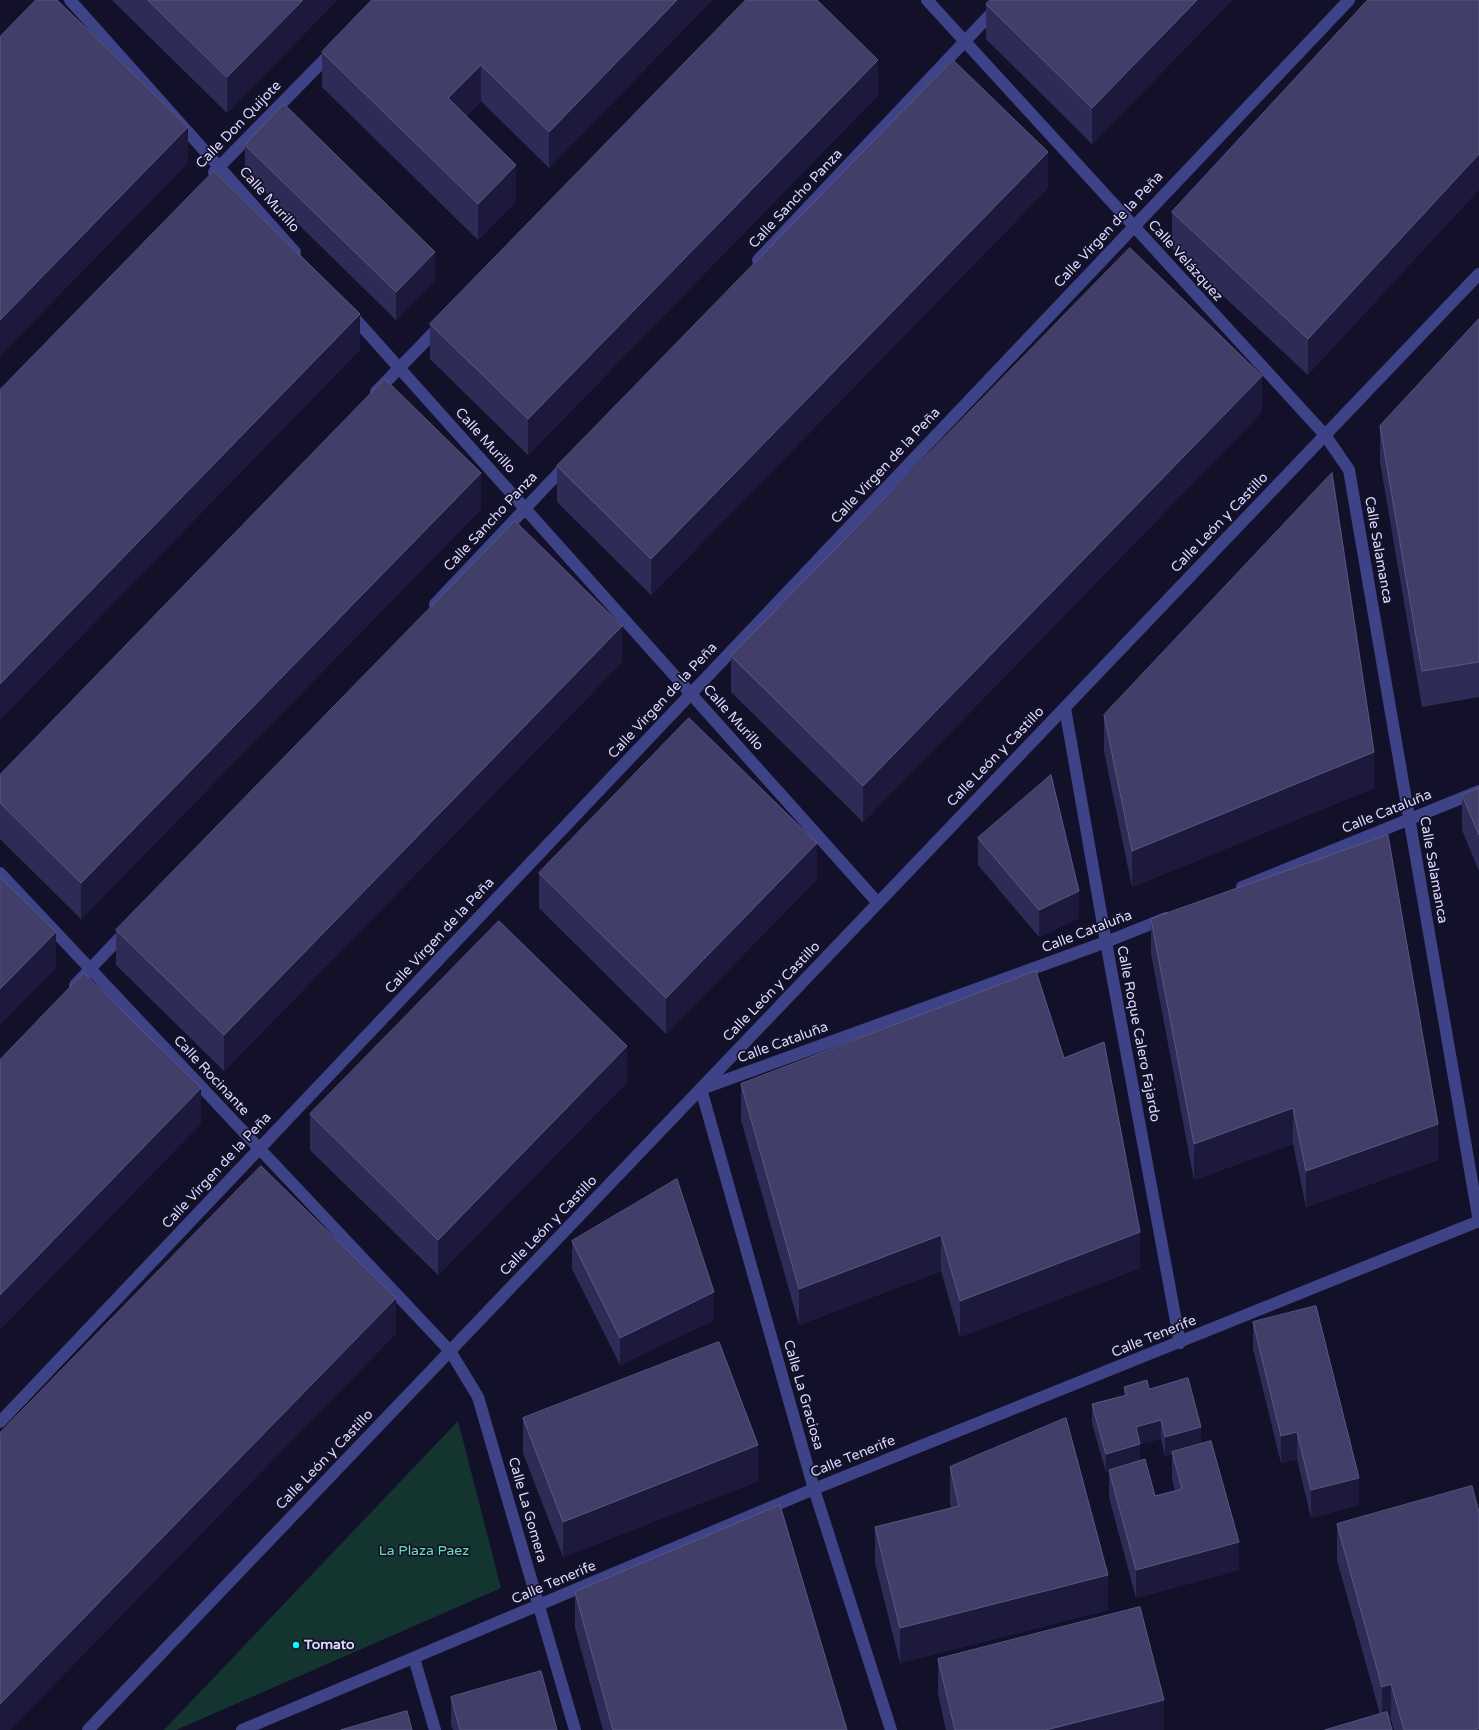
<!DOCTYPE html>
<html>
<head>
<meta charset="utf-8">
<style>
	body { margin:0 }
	canvas { display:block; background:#13112a }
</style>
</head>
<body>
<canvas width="1479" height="1730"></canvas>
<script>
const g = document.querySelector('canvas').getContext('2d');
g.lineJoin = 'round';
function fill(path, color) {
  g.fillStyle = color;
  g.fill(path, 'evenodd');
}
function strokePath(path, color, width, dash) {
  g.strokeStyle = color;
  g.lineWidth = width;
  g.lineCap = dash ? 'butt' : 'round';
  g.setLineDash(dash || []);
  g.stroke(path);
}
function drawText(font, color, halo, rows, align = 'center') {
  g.font = font + ' "Varela Round",sans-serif';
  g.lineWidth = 3.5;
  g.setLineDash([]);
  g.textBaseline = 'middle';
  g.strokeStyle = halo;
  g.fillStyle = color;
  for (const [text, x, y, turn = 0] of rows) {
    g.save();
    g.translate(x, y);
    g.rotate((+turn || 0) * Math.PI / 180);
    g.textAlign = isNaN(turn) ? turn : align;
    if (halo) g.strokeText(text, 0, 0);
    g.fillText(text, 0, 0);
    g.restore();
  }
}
fill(new Path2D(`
	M 458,1421 L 501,1588 L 176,1730 L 164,1730 Z`), '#14342f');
strokePath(new Path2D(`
	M 70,0 L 295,252
	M 927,0 L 1325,435 L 1349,470 L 1479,1222
	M 214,172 L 333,51
	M 758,260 L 1004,0
	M 350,313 L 878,903
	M 376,392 L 441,325
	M 435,604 L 569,462
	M 1065,708 L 1106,942 L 1180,1343
	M 0,873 L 450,1351 L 478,1397 L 575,1730
	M 1242,887 L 1479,791
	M 75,985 L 127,930
	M 0,1422 L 1349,0
	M 414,1658 L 435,1730
	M 88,1730 L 1479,274
	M 242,1730 L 814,1489 L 1479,1221
	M 891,1730 L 814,1489 L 701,1089 L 1106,942 L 1166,918`), '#3e4287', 12);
fill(new Path2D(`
	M 112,0 L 337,0 L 227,113 Z
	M 712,0 L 549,168 L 481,101 L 466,116 L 516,201 L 478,240 L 322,87 L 322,52 Z
	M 1232,0 L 1092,144 L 986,39 L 986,4 Z
	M 1368,0 L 1308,375 L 1172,248 L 1172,212 Z
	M 878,95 L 528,455 L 430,359 L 430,324 Z
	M 245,145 L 435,280 L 396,320 L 245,172 Z
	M 1048,188 L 651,595 L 557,502 L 557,466 Z
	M 1479,319 L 1479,697 L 1422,707 L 1380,462 L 1380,426 Z
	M 1262,412 L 863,822 L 731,692 L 731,656 Z
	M 481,509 L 81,919 L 0,839 L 0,775 Z
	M 622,662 L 224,1071 L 116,965 L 116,930 Z
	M 1104,715 L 1374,788 L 1132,887 L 1104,751 Z
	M 1479,788 L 1479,871 L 1462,830 L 1462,795 Z
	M 978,838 L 1079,918 L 1039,937 L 978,865 Z
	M 539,873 L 817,879 L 666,1034 L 539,908 Z
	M 1151,919 L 1438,1160 L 1306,1207 L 1293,1144 L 1194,1180 L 1151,954 Z
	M 1064,1058 L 1140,1268 L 960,1337 L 941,1271 L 799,1325 L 741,1120 L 741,1084 Z
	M 627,1082 L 438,1275 L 310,1150 L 310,1114 Z
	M 572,1241 L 714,1320 L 620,1365 L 572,1269 Z
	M 1253,1322 L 1359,1505 L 1311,1518 L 1297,1459 L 1281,1463 L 1253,1349 Z
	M 1124,1387 L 1149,1389 L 1201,1444 L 1239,1570 L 1136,1598 L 1109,1497 L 1109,1472 L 1106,1472 L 1092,1423 L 1092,1404 L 1124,1396 ZM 1161,1439 L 1165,1456 L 1172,1454 L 1172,1479 L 1175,1491 L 1155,1496 L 1140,1461 L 1140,1444 Z
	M 523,1418 L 758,1481 L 563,1557 L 523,1453 Z
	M 950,1467 L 1108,1610 L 900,1663 L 875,1563 L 875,1527 L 951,1508 L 950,1502 Z
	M 1337,1524 L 1479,1730 L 1394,1730 L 1391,1720 L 1380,1714 L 1337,1560 Z
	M 575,1592 L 847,1730 L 603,1730 L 575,1628 Z
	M 938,1659 L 1164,1730 L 946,1730 L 938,1694 Z
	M 451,1697 L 557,1730 L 453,1730 L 451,1725 Z`), '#2f2b57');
fill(new Path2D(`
	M 303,0 L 337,0 L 227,113 L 227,77 Z
	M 677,0 L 712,0 L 549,168 L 549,132 Z
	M 1197,0 L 1232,0 L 1092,144 L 1092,108 Z
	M 878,60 L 878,95 L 528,455 L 528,419 Z
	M 481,65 L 481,101 L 448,134 L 448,98 Z
	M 188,127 L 188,163 L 0,356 L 0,320 Z
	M 1048,152 L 1048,188 L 651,595 L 651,559 Z
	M 1479,154 L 1479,190 L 1308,375 L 1308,339 Z
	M 516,165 L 516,201 L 478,240 L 478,204 Z
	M 435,252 L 435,280 L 396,320 L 396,292 Z
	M 360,314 L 360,350 L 0,720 L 0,684 Z
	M 1262,376 L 1262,412 L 863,822 L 863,786 Z
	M 481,473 L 481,509 L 81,919 L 81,883 Z
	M 622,626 L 622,662 L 224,1071 L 224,1035 Z
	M 1374,752 L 1374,788 L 1132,887 L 1132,851 Z
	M 817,843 L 817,879 L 666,1034 L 666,998 Z
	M 1079,891 L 1079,918 L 1039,937 L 1039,910 Z
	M 56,932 L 56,968 L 0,1025 L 0,989 Z
	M 627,1046 L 627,1082 L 438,1275 L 438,1240 Z
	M 201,1088 L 201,1124 L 0,1330 L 0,1295 Z
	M 1293,1108 L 1293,1144 L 1194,1180 L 1194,1144 Z
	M 1438,1124 L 1438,1160 L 1306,1207 L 1306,1171 Z
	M 1140,1232 L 1140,1268 L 960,1337 L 960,1301 Z
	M 941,1235 L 941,1271 L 799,1325 L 799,1289 Z
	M 714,1292 L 714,1320 L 620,1365 L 620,1338 Z
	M 396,1298 L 396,1334 L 10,1730 L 0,1730 L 0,1704 Z
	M 1161,1420 L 1161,1439 L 1140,1444 L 1140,1463 L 1109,1470 L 1109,1472 L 1106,1472 L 1106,1454 L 1136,1427 Z
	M 1201,1427 L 1201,1446 L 1172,1452 L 1172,1454 L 1165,1456 L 1165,1437 Z
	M 1297,1432 L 1297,1459 L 1281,1463 L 1281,1436 Z
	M 758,1445 L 758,1481 L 563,1557 L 563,1522 Z
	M 1359,1478 L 1359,1505 L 1311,1518 L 1311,1490 Z
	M 1239,1542 L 1239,1570 L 1136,1598 L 1136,1570 Z
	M 1108,1575 L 1108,1610 L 900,1663 L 900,1628 Z
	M 1391,1684 L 1391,1720 L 1382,1723 L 1382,1687 Z
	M 1164,1700 L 1164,1730 L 1046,1730 Z`), '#1c193d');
const building = new Path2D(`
	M 36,0 L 57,0 L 188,127 L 0,320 L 0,37 Z
	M 148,0 L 303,0 L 227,77 Z
	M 372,0 L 677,0 L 549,132 L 481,65 L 448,98 L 516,165 L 478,204 L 322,52 Z
	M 746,0 L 817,0 L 878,60 L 528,419 L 430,324 Z
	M 990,0 L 1197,0 L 1092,108 L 986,4 Z
	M 1368,0 L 1479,0 L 1479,154 L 1308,339 L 1172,212 Z
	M 953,60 L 1048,152 L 651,559 L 557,466 Z
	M 284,104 L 435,252 L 396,292 L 245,145 Z
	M 214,171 L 360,314 L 0,684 L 0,390 Z
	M 1130,248 L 1262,376 L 863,786 L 731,656 Z
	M 1479,319 L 1479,662 L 1422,671 L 1380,426 Z
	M 385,379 L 481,473 L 81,883 L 0,803 L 0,775 Z
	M 1332,473 L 1374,752 L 1132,851 L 1104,715 Z
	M 515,521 L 622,626 L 224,1035 L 116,930 Z
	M 689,718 L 817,843 L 666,998 L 539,873 Z
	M 1051,775 L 1079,891 L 1039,910 L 978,838 Z
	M 1479,788 L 1479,835 L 1462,795 Z
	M 1388,835 L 1438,1124 L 1306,1171 L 1293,1108 L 1194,1144 L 1151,919 Z
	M 0,877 L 56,932 L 0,989 Z
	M 499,921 L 627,1046 L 438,1240 L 310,1114 Z
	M 1036,971 L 1064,1058 L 1104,1042 L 1140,1232 L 960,1301 L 941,1235 L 799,1289 L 741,1084 Z
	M 84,973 L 201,1088 L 0,1295 L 0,1060 Z
	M 261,1166 L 396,1298 L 0,1704 L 0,1433 Z
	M 677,1179 L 714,1292 L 620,1338 L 572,1241 Z
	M 1316,1306 L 1359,1478 L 1311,1490 L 1297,1432 L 1281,1436 L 1253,1322 Z
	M 719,1342 L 758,1445 L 563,1522 L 523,1418 Z
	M 1188,1378 L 1201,1427 L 1165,1437 L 1161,1420 L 1136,1427 L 1140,1444 L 1106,1454 L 1092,1404 L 1127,1395 L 1124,1387 L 1147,1380 L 1149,1389 Z
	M 1066,1418 L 1108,1575 L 900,1628 L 875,1527 L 959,1506 L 950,1467 Z
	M 1211,1441 L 1239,1542 L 1136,1570 L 1109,1470 L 1145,1459 L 1155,1496 L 1182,1489 L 1172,1452 Z
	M 1472,1486 L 1479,1512 L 1479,1728 L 1473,1730 L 1404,1730 L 1391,1684 L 1382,1687 L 1337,1524 Z
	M 780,1505 L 847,1730 L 613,1730 L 575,1592 Z
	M 1140,1607 L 1164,1700 L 1046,1730 L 955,1730 L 938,1659 Z
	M 541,1671 L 557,1730 L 460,1730 L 451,1697 Z
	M 407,1711 L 412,1730 L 341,1730 Z
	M 1387,1712 L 1392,1730 L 1325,1730 Z`);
fill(building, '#413e69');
strokePath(building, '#5a5780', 1);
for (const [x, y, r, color] of [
	[296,1645,4,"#0cf9f9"]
]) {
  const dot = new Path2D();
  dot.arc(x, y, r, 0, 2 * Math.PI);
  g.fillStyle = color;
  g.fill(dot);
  strokePath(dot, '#13112a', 1.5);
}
drawText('14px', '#dbdbfe', '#13112a', [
	["Calle Don Quijote",239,125,-46],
	["Calle Sancho Panza",796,199,-47],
	["Calle Murillo",269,200,48],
	["Calle Virgen de la Peña",1109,230,-47],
	["Calle Velázquez",1185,261,48],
	["Calle Murillo",485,441,48],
	["Calle Virgen de la Peña",886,466,-47],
	["Calle Sancho Panza",491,522,-47],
	["Calle León y Castillo",1220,523,-46],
	["Calle Salamanca",1378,550,80],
	["Calle Virgen de la Peña",663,701,-47],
	["Calle Murillo",733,718,48],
	["Calle León y Castillo",996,757,-46],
	["Calle Cataluña",1387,812,-22],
	["Calle Salamanca",1433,870,80],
	["Calle Cataluña",1087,932,-21],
	["Calle Virgen de la Peña",440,936,-47],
	["Calle León y Castillo",772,992,-46],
	["Calle Roque Calero Fajardo",1138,1034,79],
	["Calle Cataluña",783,1043,-20],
	["Calle Rocinante",211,1076,47],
	["Calle Virgen de la Peña",217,1171,-47],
	["Calle León y Castillo",549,1226,-46],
	["Calle Tenerife",1154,1337,-22],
	["Calle La Graciosa",803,1395,74],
	["Calle Tenerife",853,1457,-22],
	["Calle León y Castillo",325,1460,-46],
	["Calle La Gomera",527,1510,74],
	["Calle Tenerife",554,1583,-23]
]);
drawText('14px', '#67deb4', '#13112a', [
	["La Plaza Paez",424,1551]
]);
drawText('bold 14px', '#dbdbfe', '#13112a', [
	["Tomato",304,1645]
], 'left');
</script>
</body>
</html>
